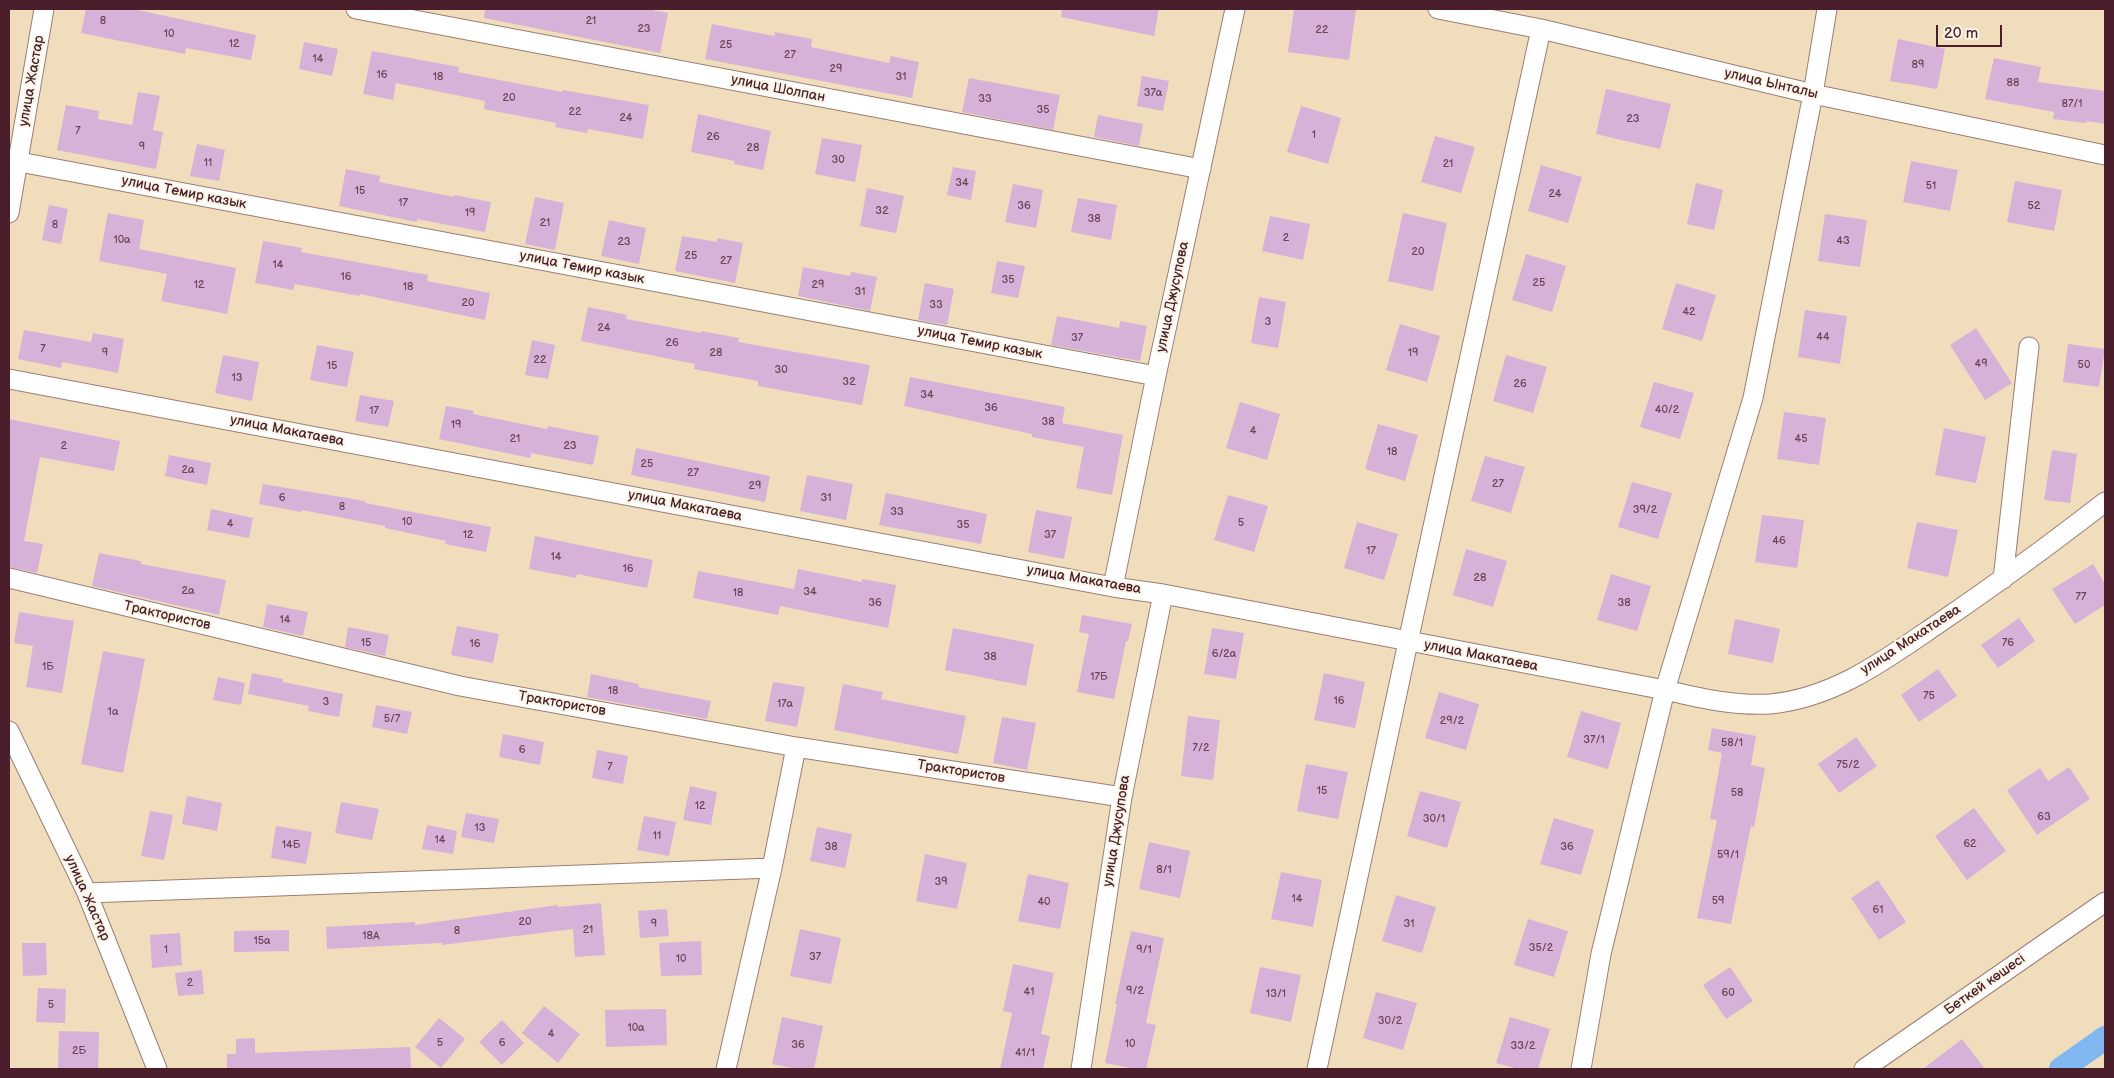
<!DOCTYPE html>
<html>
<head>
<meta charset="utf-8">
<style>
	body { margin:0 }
	#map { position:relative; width:2114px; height:1078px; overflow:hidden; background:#f0ddbc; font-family:"Balsamiq Sans",sans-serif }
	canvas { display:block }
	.frame { position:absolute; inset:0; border:10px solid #4a1f2b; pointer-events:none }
	.scale { position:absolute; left:1936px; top:25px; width:66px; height:22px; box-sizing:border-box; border:2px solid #4a1f2b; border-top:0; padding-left:6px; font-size:15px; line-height:18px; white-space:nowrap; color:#4a1f2b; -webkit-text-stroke:4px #fcf5e5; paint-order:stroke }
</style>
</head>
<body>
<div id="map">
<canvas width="2114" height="1078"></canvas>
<div class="frame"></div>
<div class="scale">20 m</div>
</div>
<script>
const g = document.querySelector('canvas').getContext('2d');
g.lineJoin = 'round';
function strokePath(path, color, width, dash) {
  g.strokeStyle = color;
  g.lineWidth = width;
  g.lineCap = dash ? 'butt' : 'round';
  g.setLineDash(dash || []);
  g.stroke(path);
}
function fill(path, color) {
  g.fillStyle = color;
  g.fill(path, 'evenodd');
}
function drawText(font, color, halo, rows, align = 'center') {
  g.font = font + ' "Balsamiq Sans",sans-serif';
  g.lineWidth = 4;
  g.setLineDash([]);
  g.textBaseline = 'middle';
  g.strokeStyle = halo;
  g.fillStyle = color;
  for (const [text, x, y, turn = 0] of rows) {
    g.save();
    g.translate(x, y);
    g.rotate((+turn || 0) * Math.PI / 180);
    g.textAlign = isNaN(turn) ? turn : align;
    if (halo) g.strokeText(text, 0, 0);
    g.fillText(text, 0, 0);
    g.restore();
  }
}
strokePath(new Path2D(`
	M 2061,1069 L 2105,1038`), '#81b7f0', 24);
fill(new Path2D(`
	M 86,9 L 132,9 L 256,35 L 251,60 L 186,48 L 185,54 L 81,33 Z
	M 485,9 L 646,9 L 668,13 L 660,53 L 484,18 Z
	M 1062,9 L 1159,9 L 1154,36 L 1061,17 Z
	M 1294,9 L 1356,9 L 1349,60 L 1288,52 Z
	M 712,24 L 774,36 L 775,32 L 812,39 L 811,47 L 889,63 L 891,56 L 919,62 L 912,98 L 705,59 Z
	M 1898,39 L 1945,49 L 1937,89 L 1890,81 Z
	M 304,42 L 338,49 L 332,76 L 299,69 Z
	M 372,51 L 459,67 L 458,72 L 562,92 L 563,90 L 649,105 L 643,139 L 588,129 L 587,133 L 555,127 L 556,123 L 484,109 L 485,101 L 396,83 L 393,100 L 363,94 Z
	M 1994,58 L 2041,67 L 2038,82 L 2105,91 L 2105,124 L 2087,121 L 2086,123 L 2053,119 L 2054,112 L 1985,99 Z
	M 1142,76 L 1169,81 L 1163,111 L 1137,106 Z
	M 969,78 L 1060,95 L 1053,130 L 962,112 Z
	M 1606,89 L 1671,104 L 1660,149 L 1596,134 Z
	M 138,92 L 160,96 L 153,130 L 163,132 L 156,169 L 57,150 L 66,105 L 99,111 L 98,119 L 132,125 Z
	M 1301,106 L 1341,118 L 1328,164 L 1287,152 Z
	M 698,114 L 771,131 L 763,170 L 734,164 L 735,161 L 691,152 Z
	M 1098,115 L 1143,124 L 1139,146 L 1094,137 Z
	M 1435,136 L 1475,147 L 1461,193 L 1421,182 Z
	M 822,138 L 862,145 L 855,182 L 815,174 Z
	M 197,144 L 225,150 L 219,181 L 190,176 Z
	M 1911,161 L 1958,170 L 1950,211 L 1903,202 Z
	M 1541,165 L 1582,177 L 1568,223 L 1528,211 Z
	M 953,167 L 976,171 L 971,200 L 947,195 Z
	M 346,169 L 380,176 L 379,182 L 454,197 L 454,195 L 491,202 L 485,232 L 417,219 L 417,222 L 339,206 Z
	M 2015,181 L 2062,190 L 2054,231 L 2007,222 Z
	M 1696,183 L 1723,190 L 1714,230 L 1687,224 Z
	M 1013,184 L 1043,190 L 1036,228 L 1005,222 Z
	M 867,188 L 904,196 L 896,233 L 860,226 Z
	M 535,197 L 564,203 L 555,250 L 525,244 Z
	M 1078,198 L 1117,205 L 1111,240 L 1071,232 Z
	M 49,205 L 68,209 L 61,244 L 42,240 Z
	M 108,213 L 144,220 L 139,249 L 236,268 L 227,314 L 161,301 L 167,274 L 99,261 Z
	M 1403,213 L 1447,223 L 1433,291 L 1388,281 Z
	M 1825,214 L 1867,220 L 1860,267 L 1818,261 Z
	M 1270,216 L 1310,224 L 1303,260 L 1262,251 Z
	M 609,220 L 646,228 L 639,264 L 601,256 Z
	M 682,236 L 717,242 L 717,238 L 743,243 L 735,283 L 675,271 Z
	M 263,241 L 302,248 L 301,252 L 428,275 L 427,281 L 490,293 L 485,320 L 360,294 L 359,296 L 295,284 L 293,290 L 255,283 Z
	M 1526,254 L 1566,266 L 1552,312 L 1512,300 Z
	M 997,261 L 1025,266 L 1018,298 L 991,293 Z
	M 803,267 L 850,276 L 851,272 L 877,277 L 870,311 L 798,296 Z
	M 925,283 L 954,289 L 947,325 L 918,320 Z
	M 1676,283 L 1716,295 L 1702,341 L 1662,329 Z
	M 1259,297 L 1286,302 L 1278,348 L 1251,343 Z
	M 588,307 L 627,315 L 626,319 L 701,333 L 701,331 L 739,338 L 738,342 L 870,365 L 862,405 L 758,386 L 758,381 L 694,369 L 695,364 L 581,341 Z
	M 1805,310 L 1847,316 L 1840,364 L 1798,357 Z
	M 1057,316 L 1119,328 L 1120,321 L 1147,326 L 1140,361 L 1051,345 Z
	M 1400,324 L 1440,336 L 1427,382 L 1386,370 Z
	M 1976,328 L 2012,383 L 1985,400 L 1950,345 Z
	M 24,330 L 91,342 L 93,333 L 124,339 L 118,373 L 62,362 L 61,368 L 18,359 Z
	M 532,340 L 555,345 L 548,379 L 525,375 Z
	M 2068,344 L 2105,349 L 2099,387 L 2063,382 Z
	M 317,345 L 354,352 L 347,387 L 310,380 Z
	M 223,355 L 259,362 L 252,401 L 215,393 Z
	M 1506,355 L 1547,367 L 1533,413 L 1493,401 Z
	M 910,377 L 1065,407 L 1062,423 L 1123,435 L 1112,495 L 1076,488 L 1084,447 L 1032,437 L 1032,434 L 904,406 Z
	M 1654,382 L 1694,393 L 1680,439 L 1640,427 Z
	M 360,395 L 394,401 L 388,427 L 355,421 Z
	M 1240,402 L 1280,414 L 1267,460 L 1226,448 Z
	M 446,406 L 474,411 L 473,414 L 547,429 L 548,426 L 599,436 L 593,465 L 531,453 L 530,458 L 439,439 Z
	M 1784,412 L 1826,418 L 1819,465 L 1777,459 Z
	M 9,419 L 120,441 L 114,471 L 40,457 L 24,541 L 43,544 L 37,573 L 9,567 Z
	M 1378,424 L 1418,435 L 1405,481 L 1365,469 Z
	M 1944,428 L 1986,437 L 1976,483 L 1935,475 Z
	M 636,448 L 770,476 L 765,502 L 631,475 Z
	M 2052,450 L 2077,454 L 2070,503 L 2044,500 Z
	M 169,455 L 211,463 L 207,485 L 165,476 Z
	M 1485,456 L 1525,467 L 1511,513 L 1471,501 Z
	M 807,475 L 853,484 L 846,520 L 800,511 Z
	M 1632,482 L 1672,493 L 1658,539 L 1618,527 Z
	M 263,484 L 365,501 L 365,503 L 491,527 L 486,552 L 445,544 L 446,541 L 385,528 L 385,526 L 302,510 L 301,512 L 259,504 Z
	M 886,493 L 987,514 L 981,544 L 879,525 Z
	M 1228,495 L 1268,506 L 1254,552 L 1214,540 Z
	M 211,509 L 253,518 L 249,538 L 207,530 Z
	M 1036,510 L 1072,517 L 1064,559 L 1028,552 Z
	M 1762,515 L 1804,520 L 1797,568 L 1755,562 Z
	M 1357,522 L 1398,534 L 1384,580 L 1344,568 Z
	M 1917,522 L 1958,530 L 1948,577 L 1907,568 Z
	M 535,536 L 653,560 L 647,588 L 577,574 L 576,578 L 529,569 Z
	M 1466,549 L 1507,561 L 1493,607 L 1453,595 Z
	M 99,553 L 141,561 L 141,564 L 226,580 L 219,615 L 92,586 Z
	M 2093,564 L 2105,584 L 2105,605 L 2075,624 L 2052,589 Z
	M 798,569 L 862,582 L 862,579 L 896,585 L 888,628 L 780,606 L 778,615 L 693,598 L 698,571 L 794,589 Z
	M 1611,574 L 1651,586 L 1637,631 L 1597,620 Z
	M 267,604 L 308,612 L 303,636 L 263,627 Z
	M 19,612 L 74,621 L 62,693 L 26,687 L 33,646 L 14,643 Z
	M 1082,615 L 1132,624 L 1128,641 L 1126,641 L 1114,699 L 1077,692 L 1089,634 L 1079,632 Z
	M 2019,618 L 2035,641 L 1998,668 L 1981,645 Z
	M 1735,619 L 1780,629 L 1773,663 L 1728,654 Z
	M 457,626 L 499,634 L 493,663 L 451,655 Z
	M 348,627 L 389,635 L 385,656 L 345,647 Z
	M 953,628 L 1034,644 L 1026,686 L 945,670 Z
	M 1212,628 L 1244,633 L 1236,679 L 1204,674 Z
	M 103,651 L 145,659 L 123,773 L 81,764 Z
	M 1938,669 L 1957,696 L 1919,722 L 1901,695 Z
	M 252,673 L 283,679 L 283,682 L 343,694 L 339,717 L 308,711 L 309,706 L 248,694 Z
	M 1324,673 L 1365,682 L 1355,728 L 1314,720 Z
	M 591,674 L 639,684 L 638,687 L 711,701 L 707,719 L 587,697 Z
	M 218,677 L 245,683 L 241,705 L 213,700 Z
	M 773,682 L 805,687 L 797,727 L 765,721 Z
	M 843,684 L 883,692 L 881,699 L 966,716 L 958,754 L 834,730 Z
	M 1439,692 L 1479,704 L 1466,750 L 1425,738 Z
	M 376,705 L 412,712 L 407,734 L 372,727 Z
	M 1581,711 L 1621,723 L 1608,769 L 1567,757 Z
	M 1188,716 L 1220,720 L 1213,780 L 1181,776 Z
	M 1002,717 L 1036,723 L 1027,770 L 993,763 Z
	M 1712,728 L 1756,736 L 1751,765 L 1765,768 L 1754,827 L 1751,826 L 1731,924 L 1697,918 L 1717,820 L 1710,819 L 1722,753 L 1708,750 Z
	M 503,734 L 544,742 L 540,765 L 499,757 Z
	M 1856,737 L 1877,766 L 1839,793 L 1818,764 Z
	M 597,750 L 628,756 L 623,784 L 592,778 Z
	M 1306,764 L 1348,772 L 1338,819 L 1297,811 Z
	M 2069,767 L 2090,799 L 2037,835 L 2007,790 L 2040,768 L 2048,781 Z
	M 690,786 L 717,792 L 711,825 L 683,820 Z
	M 1420,791 L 1461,802 L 1447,848 L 1407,836 Z
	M 187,796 L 222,803 L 217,831 L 182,824 Z
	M 341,802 L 379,809 L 372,840 L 335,833 Z
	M 1974,808 L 2006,851 L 1967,880 L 1935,836 Z
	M 150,811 L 173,815 L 164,860 L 141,856 Z
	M 466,813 L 499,819 L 494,843 L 461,837 Z
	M 644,816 L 676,822 L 669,856 L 637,850 Z
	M 1554,818 L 1594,830 L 1581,875 L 1540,864 Z
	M 427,825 L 457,831 L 453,854 L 422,849 Z
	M 276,826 L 312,832 L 306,864 L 271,858 Z
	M 817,827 L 852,834 L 845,868 L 810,861 Z
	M 1149,842 L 1190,851 L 1180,898 L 1139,889 Z
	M 925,854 L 967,863 L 957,909 L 916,901 Z
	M 1281,872 L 1322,880 L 1313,927 L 1271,919 Z
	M 1028,874 L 1069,883 L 1060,929 L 1018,921 Z
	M 1878,880 L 1906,922 L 1879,940 L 1851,898 Z
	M 1396,895 L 1436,907 L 1422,953 L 1382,941 Z
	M 601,903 L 605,955 L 575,957 L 573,929 L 442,945 L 442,943 L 327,949 L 326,927 L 415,922 L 415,925 L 558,905 L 558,907 Z
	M 667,909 L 669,936 L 640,938 L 638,911 Z
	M 1528,919 L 1568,931 L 1554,977 L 1514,965 Z
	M 800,929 L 841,938 L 831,984 L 790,976 Z
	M 289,930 L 289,951 L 234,952 L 234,931 Z
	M 1131,931 L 1164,938 L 1146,1023 L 1156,1025 L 1146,1069 L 1135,1069 L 1105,1063 L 1117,1004 L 1115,1004 Z
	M 180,933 L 182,965 L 152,968 L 150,935 Z
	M 701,941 L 702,975 L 661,976 L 659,943 Z
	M 22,943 L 46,943 L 47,975 L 23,976 Z
	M 1013,964 L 1054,973 L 1041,1034 L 1050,1036 L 1043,1069 L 1000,1069 L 1012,1013 L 1003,1011 Z
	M 1260,967 L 1301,975 L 1291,1022 L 1250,1013 Z
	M 1730,967 L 1753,1001 L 1726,1019 L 1703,985 Z
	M 202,970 L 204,994 L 178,996 L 175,973 Z
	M 38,988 L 66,989 L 65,1023 L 36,1022 Z
	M 1376,992 L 1417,1003 L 1403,1050 L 1363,1038 Z
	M 544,1006 L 580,1034 L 558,1063 L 522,1033 Z
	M 666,1009 L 667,1045 L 606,1047 L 605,1010 Z
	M 782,1017 L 823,1026 L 814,1069 L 797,1069 L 772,1064 Z
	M 1510,1017 L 1550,1029 L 1538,1069 L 1518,1069 L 1496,1063 Z
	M 439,1018 L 465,1039 L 441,1068 L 415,1047 Z
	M 502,1020 L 524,1043 L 502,1065 L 479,1042 Z
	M 59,1031 L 99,1032 L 98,1069 L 58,1069 Z
	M 255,1038 L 255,1053 L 410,1047 L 411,1069 L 227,1069 L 227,1054 L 236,1054 L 236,1039 Z
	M 1962,1039 L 1985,1069 L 1923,1069 Z`), '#d6b2d9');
const street = new Path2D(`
	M 356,9 L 1201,169
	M 1438,9 L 1541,29 L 1813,94 L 2105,155
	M 9,160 L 1156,376
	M 9,213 L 44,9
	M 9,379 L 1113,587 L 1163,594 L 1665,690 C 1700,698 1733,706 1770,704 C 1836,698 1889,657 1942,621 C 1998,583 2052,543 2105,502
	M 9,578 L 460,686 L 796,747 L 1122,797
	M 2003,579 L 2029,347
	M 1113,587 L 1156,376 L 1235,9
	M 9,731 L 87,893 L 157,1069
	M 87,893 L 772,868
	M 726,1069 L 772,868 L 796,747
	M 1081,1069 L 1122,797 L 1163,594
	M 1317,1069 L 1408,642 L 1541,29
	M 1581,1069 L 1601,954 L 1665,690 L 1753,398 L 1813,94 L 1827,9
	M 1864,1069 L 2105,902`);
strokePath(street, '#9d7e74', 21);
strokePath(street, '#fff', 19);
drawText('11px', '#6d4456', null, [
	["8",103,21],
	["21",591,21],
	["23",644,29],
	["22",1322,30],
	["10",169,34],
	["12",234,44],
	["25",726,45],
	["27",790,55],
	["14",318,59],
	["89",1918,65],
	["29",836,69],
	["16",382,75],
	["18",438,77],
	["31",901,77],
	["88",2013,83],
	["37а",1153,93],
	["20",509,98],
	["33",985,99],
	["87/1",2072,104],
	["35",1043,110],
	["22",575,112],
	["24",626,118],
	["23",1633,119],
	["7",78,131],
	["1",1314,135],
	["26",713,137],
	["9",142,147],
	["28",753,148],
	["30",838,160],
	["11",208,163],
	["21",1448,164],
	["34",962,183],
	["51",1931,186],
	["15",360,191],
	["24",1555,194],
	["17",403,203],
	["36",1024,206],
	["52",2034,206],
	["32",882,211],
	["19",470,213],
	["38",1094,219],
	["21",545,223],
	["8",55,225],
	["2",1286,238],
	["10а",122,240],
	["43",1843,241],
	["23",624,242],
	["20",1418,252],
	["25",691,256],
	["27",726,261],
	["14",278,265],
	["16",346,277],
	["35",1008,280],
	["25",1539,283],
	["12",199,285],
	["29",818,285],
	["18",408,287],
	["31",860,292],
	["20",468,303],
	["33",936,305],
	["42",1689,312],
	["3",1268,322],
	["24",604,328],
	["44",1823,337],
	["37",1077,338],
	["26",672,343],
	["7",43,349],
	["9",105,353],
	["28",716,353],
	["19",1413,353],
	["22",540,360],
	["49",1981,364],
	["50",2084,365],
	["15",332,366],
	["30",781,370],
	["13",237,378],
	["32",849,382],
	["26",1520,384],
	["34",927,395],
	["36",991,408],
	["40/2",1667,410],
	["17",374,411],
	["38",1048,422],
	["19",456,425],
	["4",1253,431],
	["21",515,439],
	["45",1801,439],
	["2",64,446],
	["23",570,446],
	["18",1392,452],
	["25",647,464],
	["2а",188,470],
	["27",693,473],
	["27",1498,484],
	["29",755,486],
	["6",282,498],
	["31",826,498],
	["8",342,507],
	["39/2",1645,510],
	["33",897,512],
	["10",407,522],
	["5",1241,523],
	["4",230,524],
	["35",963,525],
	["12",468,535],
	["37",1050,535],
	["46",1779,541],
	["17",1371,551],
	["14",556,557],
	["16",628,569],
	["28",1480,578],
	["2а",188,591],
	["34",810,592],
	["18",738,593],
	["77",2081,597],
	["36",875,603],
	["38",1624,603],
	["14",285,620],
	["15",366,643],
	["76",2008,643],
	["16",475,644],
	["6/2а",1224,654],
	["38",990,657],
	["1Б",48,667],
	["17Б",1099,677],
	["18",613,691],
	["75",1929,696],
	["16",1339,701],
	["3",326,702],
	["17а",785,704],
	["1а",113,712],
	["5/7",392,719],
	["29/2",1452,721],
	["37/1",1594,740],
	["58/1",1732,743],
	["7/2",1201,748],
	["6",522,750],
	["75/2",1848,765],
	["7",610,767],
	["15",1322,791],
	["58",1737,793],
	["12",700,806],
	["63",2044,817],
	["30/1",1434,819],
	["13",480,828],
	["11",657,836],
	["14",440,840],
	["62",1970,844],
	["14Б",291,845],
	["38",831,847],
	["36",1567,847],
	["59/1",1728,855],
	["8/1",1164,870],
	["39",941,882],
	["14",1297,899],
	["59",1718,901],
	["40",1044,902],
	["61",1878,910],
	["20",525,922],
	["9",654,924],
	["31",1409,924],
	["21",588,930],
	["8",457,931],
	["18А",371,936],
	["15а",262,941],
	["35/2",1541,948],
	["1",166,950],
	["9/1",1144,950],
	["37",815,957],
	["10",681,959],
	["2",190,983],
	["9/2",1135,991],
	["41",1029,992],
	["60",1728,993],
	["13/1",1276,994],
	["5",51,1005],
	["30/2",1390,1021],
	["10а",636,1028],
	["4",551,1034],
	["5",440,1043],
	["6",502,1043],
	["10",1130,1044],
	["36",798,1045],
	["33/2",1523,1046],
	["2Б",79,1051],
	["41/1",1025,1053]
]);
drawText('14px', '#4a1f2b', '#fcf5e5', [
	["улица Жастар",32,81,-80],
	["улица Ынталы",1771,84,13],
	["улица Шолпан",778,89,11],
	["улица Темир казык",184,193,11],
	["улица Темир казык",582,268,11],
	["улица Джусупова",1173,297,-78],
	["улица Темир казык",980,343,11],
	["улица Макатаева",287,431,11],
	["улица Макатаева",685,506,11],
	["улица Макатаева",1084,580,10],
	["Трактористов",167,616,13],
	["улица Макатаева",1911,640,-33],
	["улица Макатаева",1481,656,11],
	["Трактористов",562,704,10],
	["Трактористов",961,772,9],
	["улица Джусупова",1117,831,-81],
	["улица Жастар",87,898,66],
	["Беткей көшесі",1985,985,-35]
]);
</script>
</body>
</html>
